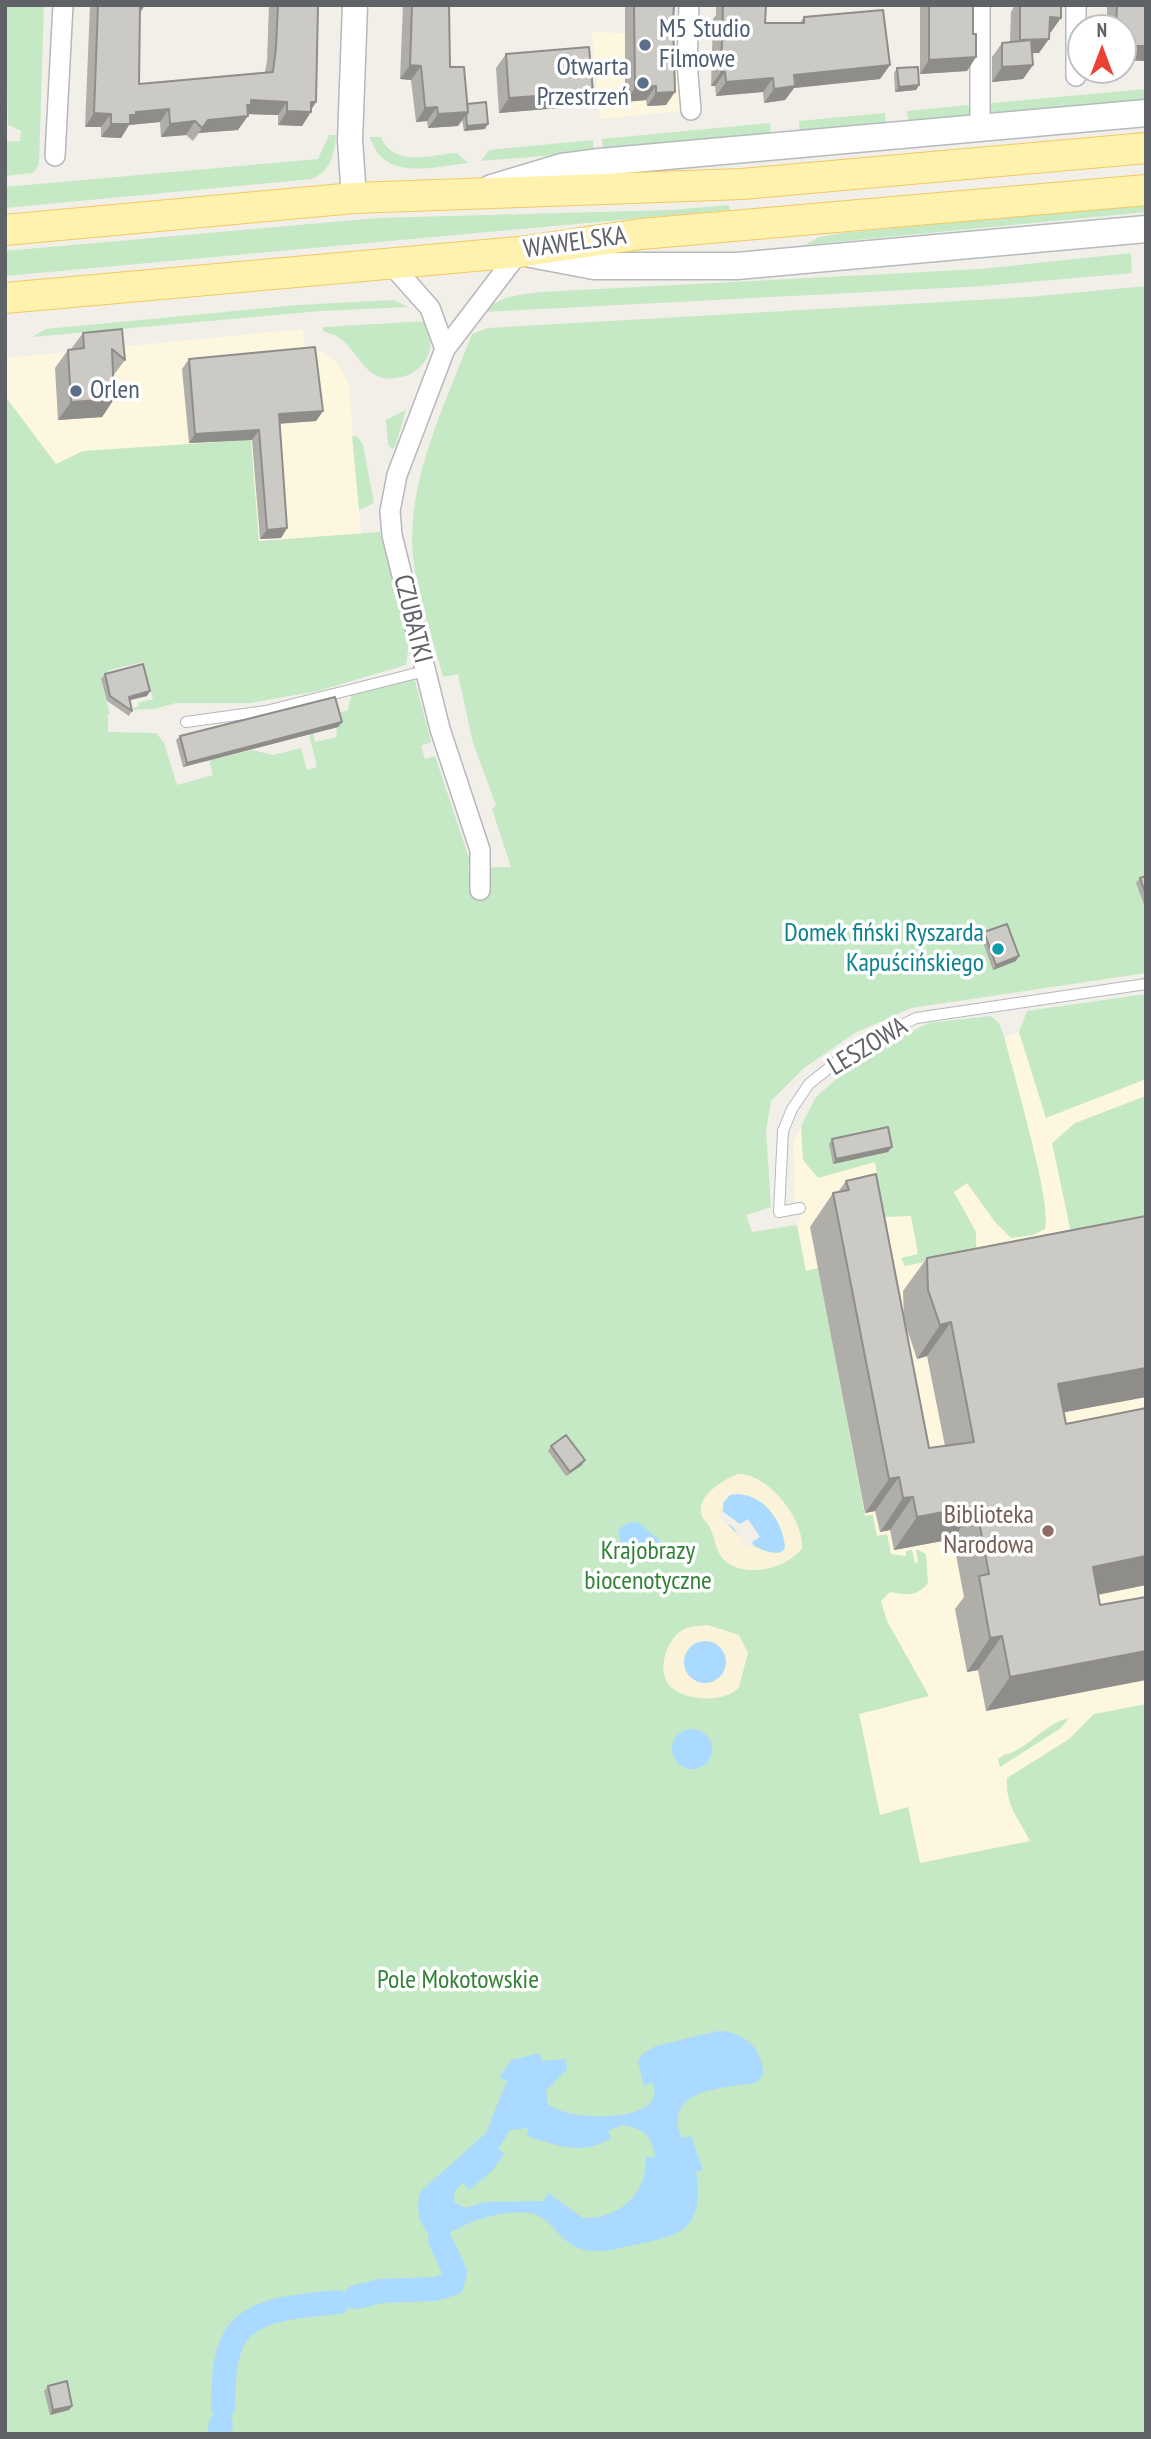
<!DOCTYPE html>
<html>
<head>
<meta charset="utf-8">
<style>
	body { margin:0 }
	#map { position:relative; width:1151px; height:2439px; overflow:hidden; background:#f1efe8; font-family:"PT Sans Narrow",sans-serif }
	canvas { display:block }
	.frame { position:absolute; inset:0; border:7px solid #5f6368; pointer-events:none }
	.north { position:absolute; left:1067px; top:14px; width:70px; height:70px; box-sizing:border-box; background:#fff; border:2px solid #bfc1c3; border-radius:50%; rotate:0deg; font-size:19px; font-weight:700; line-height:28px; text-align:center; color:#5f6368 }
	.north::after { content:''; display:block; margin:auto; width:24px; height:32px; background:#ea4335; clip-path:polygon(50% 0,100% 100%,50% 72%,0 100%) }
</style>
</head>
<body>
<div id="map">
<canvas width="1151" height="2439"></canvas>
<div class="frame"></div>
<div class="north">N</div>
</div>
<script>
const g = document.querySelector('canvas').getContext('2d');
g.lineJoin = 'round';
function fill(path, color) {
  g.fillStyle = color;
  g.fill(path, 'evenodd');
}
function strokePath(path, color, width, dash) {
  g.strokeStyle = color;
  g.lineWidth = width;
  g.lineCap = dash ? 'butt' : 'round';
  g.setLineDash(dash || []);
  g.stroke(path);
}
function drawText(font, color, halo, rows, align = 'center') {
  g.font = font + ' "PT Sans Narrow",sans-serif';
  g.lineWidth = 7;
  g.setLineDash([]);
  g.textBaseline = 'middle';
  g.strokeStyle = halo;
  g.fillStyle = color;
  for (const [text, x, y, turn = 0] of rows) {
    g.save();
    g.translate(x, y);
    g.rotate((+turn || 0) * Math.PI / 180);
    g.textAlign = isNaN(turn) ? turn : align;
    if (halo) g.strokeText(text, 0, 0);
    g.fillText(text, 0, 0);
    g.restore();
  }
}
fill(new Path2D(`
	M 592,32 L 676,35 L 680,111 L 600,119 Z
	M 303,329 L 305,348 L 324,352 L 337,362 L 349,385 L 361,534 L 258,541 L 250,440 L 83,451 L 56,464 L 5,396 L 5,358 Z
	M 1146,999 L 1146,1819 L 920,1864 L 908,1807 L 880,1815 L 859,1714 L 889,1707 L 797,1225 L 801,1218 L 795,1195 L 793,1142 L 806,1116 L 1019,1032 L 1025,1017 Z`), '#fef7e0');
fill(new Path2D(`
	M 5,5 L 44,5 L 39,164 L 33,173 L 5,176 L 5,142 L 20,141 L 21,131 L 8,125 Z
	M 1146,89 L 1146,100 L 987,115 L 992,103 Z
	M 968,105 L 974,116 L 909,123 L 907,111 Z
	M 885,113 L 886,125 L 800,132 L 799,121 Z
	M 770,123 L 771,135 L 603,152 L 602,139 Z
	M 329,135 L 336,135 C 335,154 331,170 312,179 L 5,208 L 5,187 L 318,159 Z
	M 370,137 L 381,137 C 394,168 430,155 457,153 L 468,163 C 433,167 383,182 370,137 Z
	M 593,140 L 594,152 L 481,161 L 489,150 Z
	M 1146,204 L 1146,212 L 805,245 L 819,237 L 843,233 Z
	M 729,205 L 730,210 L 5,276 L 5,251 L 378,218 L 671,210 Z
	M 1131,253 L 1132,273 L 983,286 L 484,312 C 500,295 520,295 542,292 L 981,269 Z
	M 1146,286 L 1146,973 L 911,1008 L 855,1033 L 804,1068 L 771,1101 L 766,1131 L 771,1207 L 746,1215 L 752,1232 L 797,1225 L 806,1271 L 818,1268 L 865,1516 L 873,1515 L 877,1536 L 887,1534 L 891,1554 L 906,1556 L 906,1551 L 912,1550 L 915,1563 L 918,1562 L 916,1549 L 926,1554 L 928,1583 C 917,1597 906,1595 890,1592 L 881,1601 L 887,1621 L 929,1696 L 859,1714 L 880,1815 L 908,1807 L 920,1863 L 1030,1841 C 1018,1817 1005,1805 1007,1778 L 1069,1739 L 1094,1714 L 1146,1704 L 1146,2434 L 5,2434 L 5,396 L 56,464 L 83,451 L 251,440 L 259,541 L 380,532 L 409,643 L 406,665 L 318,691 L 250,703 L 176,703 L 154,709 L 128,710 L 139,706 L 138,703 L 153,699 L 143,662 L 109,670 L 108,677 L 101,679 L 110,714 L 108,714 L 108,732 L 156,733 L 164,743 L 177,785 L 213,775 L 203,734 L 226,756 L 252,750 L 273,755 L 301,748 L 307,770 L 317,767 L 303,709 L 306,708 L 315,742 L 337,737 L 335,714 L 348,710 L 352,693 L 414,677 L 431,742 L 421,746 L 425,759 L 435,756 L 470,861 L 468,868 L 511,867 L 492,809 L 496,805 L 473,743 L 458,674 L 443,677 C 433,638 417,596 413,557 C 406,480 446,403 472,334 L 488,328 L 1029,297 Z
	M 394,300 L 408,307 L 320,311 L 32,337 L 46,329 L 298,305 Z
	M 429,321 C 432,338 433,354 420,367 C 414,373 405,377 396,378 C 364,383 360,351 338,337 C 334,334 327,333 323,331 L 323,327 Z
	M 406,410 L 395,447 L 392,449 L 388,445 L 386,420 Z
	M 352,436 L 358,437 L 363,445 L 374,503 L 359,510 Z
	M 1146,994 L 1146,1079 L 1046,1118 L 1019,1032 L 1027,1011 Z
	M 991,1016 L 999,1023 L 1004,1036 C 1012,1069 1053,1205 1045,1229 L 1033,1235 L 1011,1238 L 995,1222 L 967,1183 L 954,1192 L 976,1232 L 976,1252 L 905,1266 L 901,1258 L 918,1254 L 911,1216 L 884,1217 L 875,1162 L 818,1178 L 803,1160 L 801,1126 L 816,1097 L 866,1053 L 929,1023 Z
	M 1146,1096 L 1146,1218 L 1071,1233 L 1052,1143 L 1075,1123 Z
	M 1069,1718 L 1061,1728 L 1000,1767 L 998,1759 L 1004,1755 C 1026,1751 1045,1723 1069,1718 Z`), '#c5e8c5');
fill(new Path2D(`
	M 738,1474 C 767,1472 805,1520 802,1548 C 787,1569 745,1579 724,1560 C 716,1552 715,1539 711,1530 C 709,1524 704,1521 702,1516 C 694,1497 724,1479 738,1474 ZM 764,1504 L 776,1519 L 779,1553 C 757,1553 724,1531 722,1508 Z
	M 708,1625 L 739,1635 L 748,1653 L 739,1687 C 727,1703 683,1702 669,1685 C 657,1670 666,1641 681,1631 C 688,1626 699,1626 708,1625 Z`), '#fbf3d9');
fill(new Path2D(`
	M 737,1494 C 764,1495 782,1520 785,1546 L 783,1551 C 763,1559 737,1533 724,1520 L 723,1503 L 730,1495 Z
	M 638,1522 L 660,1541 L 660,1546 L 653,1554 L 633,1554 L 621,1545 L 618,1530 L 628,1523 Z
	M684 1662a21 21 0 1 1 42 0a21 21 0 1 1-42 0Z
	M672 1749a20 20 0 1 1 40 0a20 20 0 1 1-40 0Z
	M 718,2031 C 744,2031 764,2050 763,2075 L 756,2083 C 723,2088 661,2089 682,2138 L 691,2136 L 703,2170 L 696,2172 C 705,2232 679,2236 629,2246 C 611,2250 594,2255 576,2247 C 558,2239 549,2215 529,2213 C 503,2211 480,2217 457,2229 C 447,2233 446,2240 434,2240 C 420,2226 414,2210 421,2191 L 486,2133 L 507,2080 L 499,2078 L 511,2060 L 540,2053 L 542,2061 L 566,2059 L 567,2069 L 546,2091 L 548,2104 C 572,2124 672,2122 652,2082 L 644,2086 L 638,2062 L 642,2054 L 656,2046 ZM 622,2125 C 642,2128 653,2135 655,2157 L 646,2157 C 647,2195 619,2219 583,2218 L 548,2193 L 544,2201 L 485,2202 L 466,2208 L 455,2203 C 452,2194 456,2188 463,2183 L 469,2190 L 492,2171 L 504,2154 L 498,2149 L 510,2130 L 528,2128 L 527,2136 C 558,2146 582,2156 611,2138 L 608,2131 Z`), '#aadaff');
fill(new Path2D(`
	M 719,1509 L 740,1524 L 748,1519 L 760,1537 L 752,1542 L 754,1547 L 745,1545 L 733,1527 L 720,1518 Z`), '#f1efe8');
strokePath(new Path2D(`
	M 356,2297 L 381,2291 L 434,2289 L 452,2284 L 455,2272 L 440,2240
	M 223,2407 C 224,2386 223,2362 232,2343 C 247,2306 305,2306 338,2302
	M 219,2434 L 221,2424`), '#aadaff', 24);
const service = new Path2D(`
	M 186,722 L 266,711 L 425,671
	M 800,1208 L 779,1212 L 783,1131 L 792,1109 L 809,1084 L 850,1051 L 916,1018 L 1146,984`);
const minor = new Path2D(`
	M 689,5 L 687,63 L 691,110
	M 980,5 L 980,128
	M 1076,5 L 1076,76
	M 55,156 L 63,5
	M 390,263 L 430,308 L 445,349
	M 480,890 L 480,850 L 440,729 L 392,535 L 390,511 L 397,475 L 445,349 L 519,252`);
const tertiary = new Path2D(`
	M 354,198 L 350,140 L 355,5`);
const secondary = new Path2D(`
	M 492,188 L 562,167 L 600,162 L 1146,113
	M 531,254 L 594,266 L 737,266 L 1146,229`);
const primary = new Path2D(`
	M 5,230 L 354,198 L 742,184 L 1146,148
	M 5,298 L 519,252 L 641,234 L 1146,190`);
strokePath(service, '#b5b8bc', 12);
strokePath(minor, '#b5b8bc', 22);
strokePath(tertiary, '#b5b8bc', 27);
strokePath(secondary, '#b6babf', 29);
strokePath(primary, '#f2c960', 32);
strokePath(service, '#fff', 10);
strokePath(minor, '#fff', 19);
strokePath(tertiary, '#fff', 24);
strokePath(secondary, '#fff', 26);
strokePath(primary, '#fff2af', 30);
fill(new Path2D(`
	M 90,5 L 145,5 L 141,11 L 139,11 L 139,84 L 265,72 L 267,61 L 269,5 L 318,5 L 316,102 L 302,126 L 278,125 L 278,115 L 247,114 L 238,130 L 198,133 L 193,141 L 186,135 L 161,137 L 160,122 L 129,125 L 121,138 L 101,137 L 101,127 L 85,127 Z
	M 403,5 L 449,5 L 450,67 L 467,104 L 485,129 L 464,131 L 462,120 L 458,126 L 428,128 L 427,121 L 416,122 L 411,80 L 400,79 Z
	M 625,5 L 674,5 L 666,105 L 647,106 L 646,100 L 625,102 Z
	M 716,5 L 766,5 L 765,23 L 800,23 L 804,17 L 890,65 L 880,79 L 794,88 L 785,100 L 764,103 L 763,92 L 716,96 L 715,86 L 711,86 L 713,19 L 716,15 Z
	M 920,5 L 973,5 L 973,34 L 976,57 L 967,71 L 920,74 Z
	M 1015,5 L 1061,5 L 1051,32 L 1049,32 L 1039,53 L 1032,53 L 1033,65 L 1023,79 L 992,82 L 992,57 L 1002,43 L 1010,42 L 1011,12 Z
	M 1107,5 L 1146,5 L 1146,61 L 1123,60 L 1123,28 L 1107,28 Z
	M 506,54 L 593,92 L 583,106 L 499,113 L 496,68 Z
	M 897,68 L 919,85 L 916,90 L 895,92 L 894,73 Z
	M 122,329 L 125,360 L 113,376 L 114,399 L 102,417 L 58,420 L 55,368 L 68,350 L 71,349 L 83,333 Z
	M 189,359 L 323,411 L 316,421 L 279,424 L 287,528 L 281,538 L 260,539 L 252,440 L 189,443 L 182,369 Z
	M 105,674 L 147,696 L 130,700 L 132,711 L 129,716 L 107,701 L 101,679 Z
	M 342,722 L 338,727 L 183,767 L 176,740 L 180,736 Z
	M 1146,876 L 1146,910 L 1136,883 L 1140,878 Z
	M 984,932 L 1016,961 L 993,970 L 981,937 Z
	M 832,1139 L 888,1152 L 833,1164 L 829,1144 Z
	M 846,1181 L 904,1321 L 903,1291 L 927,1258 L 1146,1397 L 1063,1412 L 1066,1424 L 1146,1408 L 1146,1585 L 1098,1595 L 986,1711 L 978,1670 L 967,1672 L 955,1609 L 964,1597 L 953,1539 L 894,1550 L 890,1530 L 880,1532 L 875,1511 L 865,1513 L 810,1227 L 833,1193 L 838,1192 ZM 906,1326 L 917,1359 L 927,1356 L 945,1446 L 929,1448 Z
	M 551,1446 L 582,1465 L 566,1476 L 548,1451 Z
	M 48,2386 L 72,2406 L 69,2410 L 50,2415 L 44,2391 Z`), '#afaea9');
fill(new Path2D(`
	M 135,5 L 145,5 L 141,11 L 131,11 Z
	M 1050,17 L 1061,18 L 1051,32 L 1040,32 Z
	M 1049,39 L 1039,53 L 1010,54 L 1020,40 Z
	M 1123,46 L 1146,46 L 1146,61 L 1123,60 Z
	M 976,57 L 967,71 L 920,74 L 929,60 Z
	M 410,65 L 421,66 L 411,80 L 400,79 Z
	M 890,65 L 880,79 L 794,88 L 785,100 L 764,103 L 774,89 L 794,75 Z
	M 1033,65 L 1023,79 L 992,82 L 1002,67 Z
	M 721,72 L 725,72 L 715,86 L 711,86 Z
	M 773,78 L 763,92 L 716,96 L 726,82 Z
	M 919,85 L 916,90 L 895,92 L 899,87 Z
	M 656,86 L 646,100 L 625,102 L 635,88 Z
	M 593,92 L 583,106 L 499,113 L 509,98 Z
	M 675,92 L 666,105 L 647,106 L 656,93 Z
	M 251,100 L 287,102 L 278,115 L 245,114 L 248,116 L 238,130 L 198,133 L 193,141 L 208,120 Z
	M 311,102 L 316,102 L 309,112 L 311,112 L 302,126 L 278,125 L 287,111 Z
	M 437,107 L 427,121 L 416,122 L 425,108 Z
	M 169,109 L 160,122 L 129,125 L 121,138 L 101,137 L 111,124 L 136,112 Z
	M 468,112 L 458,126 L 428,128 L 438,114 Z
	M 94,113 L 111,114 L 101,127 L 85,127 Z
	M 195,121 L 186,135 L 161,137 L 170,124 Z
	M 488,124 L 485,129 L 464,131 L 467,126 Z
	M 114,399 L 102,417 L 58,420 L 71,402 Z
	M 323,411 L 316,421 L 272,424 L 279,414 Z
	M 259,430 L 252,440 L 189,443 L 195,434 Z
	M 287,528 L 281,538 L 260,539 L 267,530 Z
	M 150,691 L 147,696 L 126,701 L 129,697 Z
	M 342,722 L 338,727 L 183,767 L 187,763 Z
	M 1019,956 L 1016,961 L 993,970 L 996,965 Z
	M 892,1147 L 888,1152 L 833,1164 L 836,1159 Z
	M 951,1322 L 927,1356 L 917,1359 L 940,1325 Z
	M 1146,1368 L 1146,1397 L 1034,1418 L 1058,1384 Z
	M 585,1460 L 582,1465 L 566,1476 L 570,1472 Z
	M 899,1477 L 875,1511 L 865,1513 L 889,1479 Z
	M 913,1497 L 890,1530 L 880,1532 L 903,1498 Z
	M 976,1506 L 953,1539 L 894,1550 L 917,1517 Z
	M 1146,1556 L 1146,1585 L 1070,1600 L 1093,1567 Z
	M 1002,1636 L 978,1670 L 967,1672 L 990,1638 Z
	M 1146,1651 L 1146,1680 L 986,1711 L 1010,1677 Z
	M 72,2406 L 69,2410 L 50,2415 L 53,2410 Z`), '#8f8d8a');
const building = new Path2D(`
	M 98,5 L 140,5 L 139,84 L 273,72 L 276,47 L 278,5 L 318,5 L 316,102 L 311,102 L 311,112 L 287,111 L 287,102 L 251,100 L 251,105 L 247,105 L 248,116 L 208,120 L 202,128 L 195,121 L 170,124 L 169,109 L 136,112 L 136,115 L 130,115 L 130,124 L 111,124 L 111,114 L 94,113 Z
	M 412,5 L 449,5 L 450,67 L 464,67 L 468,112 L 438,114 L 437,107 L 425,108 L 421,66 L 410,65 Z
	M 634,5 L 674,5 L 673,21 L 675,92 L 656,93 L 656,86 L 635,88 Z
	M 723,5 L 766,5 L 765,23 L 804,23 L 804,17 L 883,10 L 890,65 L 794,75 L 795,86 L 774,89 L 773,78 L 726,82 L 725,72 L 721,72 Z
	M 929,5 L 973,5 L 973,34 L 976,34 L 976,57 L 929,60 Z
	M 1020,5 L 1061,5 L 1061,18 L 1050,17 L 1049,39 L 1020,40 Z
	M 1117,5 L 1146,5 L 1146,46 L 1123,46 L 1123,28 L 1116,28 Z
	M 1031,40 L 1033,65 L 1002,67 L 1002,43 Z
	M 589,47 L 593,92 L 509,98 L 506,54 Z
	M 918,67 L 919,85 L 899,87 L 897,68 Z
	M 486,102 L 488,124 L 467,126 L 466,115 L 468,112 L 467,104 Z
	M 122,329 L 125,360 L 112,349 L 114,399 L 71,402 L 68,350 L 84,348 L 83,333 Z
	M 315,347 L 323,411 L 279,414 L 287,528 L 267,530 L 259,430 L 195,434 L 189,359 Z
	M 143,664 L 150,691 L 129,697 L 132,711 L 110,696 L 105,674 Z
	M 335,697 L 342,722 L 187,763 L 180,736 Z
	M 1146,876 L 1146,895 L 1140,878 Z
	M 1007,924 L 1019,956 L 996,965 L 984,932 Z
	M 888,1127 L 892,1147 L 836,1159 L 832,1139 Z
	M 876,1174 L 929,1448 L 974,1442 L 951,1322 L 940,1325 L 928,1290 L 927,1258 L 1146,1216 L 1146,1368 L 1058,1384 L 1066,1424 L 1146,1408 L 1146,1556 L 1093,1567 L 1100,1605 L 1146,1597 L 1146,1651 L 1010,1677 L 1002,1636 L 990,1638 L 979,1576 L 989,1574 L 976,1506 L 917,1517 L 913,1497 L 903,1498 L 899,1477 L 889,1479 L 833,1193 L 849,1190 L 846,1181 Z
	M 566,1435 L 585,1460 L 570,1472 L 551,1446 Z
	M 67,2381 L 72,2406 L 53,2410 L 48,2386 Z`);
fill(building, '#cccac5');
strokePath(building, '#8f8d8a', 2);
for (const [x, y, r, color] of [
	[645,45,7,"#5c6f8a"],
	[643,83,7,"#5c6f8a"],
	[76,391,7,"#5c6f8a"],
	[998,949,7,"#0f9aa8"],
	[1048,1531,7,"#8d6e63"]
]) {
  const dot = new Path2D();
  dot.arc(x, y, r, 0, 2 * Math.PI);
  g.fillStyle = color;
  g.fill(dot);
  strokePath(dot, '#fff', 2.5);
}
drawText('26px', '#4e5e75', '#fff', [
	["M5 Studio",659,30],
	["Filmowe",659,60],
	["Otwarta",629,68,"right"],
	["Przestrzeń",629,98,"right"],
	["Orlen",90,391]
], 'left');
drawText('26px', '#5f6368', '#fff', [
	["WAWELSKA",575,243,-8],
	["CZUBATKI",412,619,76],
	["LESZOWA",868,1047,-31]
]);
drawText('26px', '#0d838f', '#fff', [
	["Domek fiński Ryszarda",984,934],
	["Kapuścińskiego",984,964]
], 'right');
drawText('26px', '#785e54', '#fff', [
	["Biblioteka",1034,1516],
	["Narodowa",1034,1546]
], 'right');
drawText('26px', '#348238', '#fff', [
	["Krajobrazy",648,1552],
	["biocenotyczne",648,1582],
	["Pole Mokotowskie",458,1981]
]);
</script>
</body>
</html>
